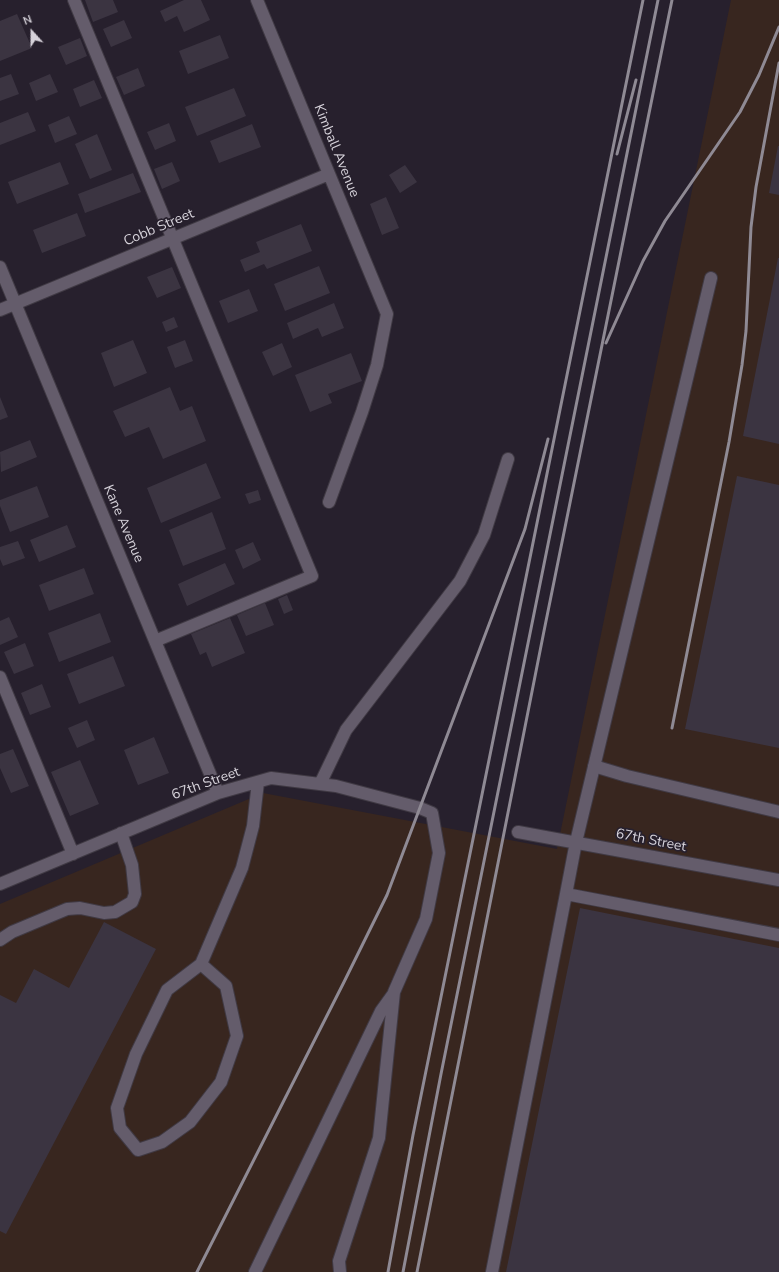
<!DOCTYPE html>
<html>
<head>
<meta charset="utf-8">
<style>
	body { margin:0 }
	#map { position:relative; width:779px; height:1272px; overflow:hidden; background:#27202d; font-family:"Nunito Sans",sans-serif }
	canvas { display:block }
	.north { position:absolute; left:12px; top:12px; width:40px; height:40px; -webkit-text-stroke:3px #27202d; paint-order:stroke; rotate:339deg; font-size:11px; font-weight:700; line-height:16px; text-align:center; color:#d6d2da }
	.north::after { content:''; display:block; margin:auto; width:14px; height:18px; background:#d6d2da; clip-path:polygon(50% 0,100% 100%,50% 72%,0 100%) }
</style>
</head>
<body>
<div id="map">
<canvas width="779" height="1272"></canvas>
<div class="north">N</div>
</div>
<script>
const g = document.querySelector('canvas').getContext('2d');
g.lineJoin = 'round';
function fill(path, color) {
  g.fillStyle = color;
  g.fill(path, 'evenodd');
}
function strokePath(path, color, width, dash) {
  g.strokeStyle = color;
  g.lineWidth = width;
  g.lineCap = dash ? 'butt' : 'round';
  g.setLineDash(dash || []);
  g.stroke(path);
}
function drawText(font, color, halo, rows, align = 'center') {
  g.font = font + ' "Nunito Sans",sans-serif';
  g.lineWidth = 3.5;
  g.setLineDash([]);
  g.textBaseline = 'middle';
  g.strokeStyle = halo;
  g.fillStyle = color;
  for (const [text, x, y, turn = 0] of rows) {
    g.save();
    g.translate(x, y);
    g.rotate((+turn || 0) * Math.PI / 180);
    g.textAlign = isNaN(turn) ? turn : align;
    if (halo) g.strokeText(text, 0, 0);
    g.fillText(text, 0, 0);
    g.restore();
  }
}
fill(new Path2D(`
	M 731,0 L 779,0 L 779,1272 L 0,1272 L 0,904 L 263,793 L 557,849 Z`), '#38261f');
fill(new Path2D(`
	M 85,0 L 113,0 L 118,12 L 93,22 Z
	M 184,0 L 201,0 L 210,20 L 184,32 L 177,16 L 165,22 L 160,11 Z
	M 17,14 L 32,48 L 0,61 L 0,21 Z
	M 124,20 L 132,38 L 111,47 L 103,29 Z
	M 220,35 L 229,58 L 188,74 L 179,51 Z
	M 80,38 L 87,56 L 66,65 L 58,47 Z
	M 138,68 L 145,86 L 124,95 L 116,77 Z
	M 11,74 L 19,94 L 0,101 L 0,78 Z
	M 50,74 L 58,92 L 36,101 L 29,83 Z
	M 94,80 L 102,98 L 80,107 L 73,89 Z
	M 234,88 L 246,116 L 197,136 L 185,107 Z
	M 28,112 L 36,131 L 0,145 L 0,123 Z
	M 69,116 L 77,134 L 55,143 L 48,125 Z
	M 169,123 L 176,141 L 155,150 L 147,132 Z
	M 252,124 L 261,147 L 219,163 L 210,141 Z
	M 97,134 L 112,170 L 90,179 L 75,144 Z
	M 778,146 L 779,146 L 779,195 L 769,193 Z
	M 60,162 L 69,184 L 17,204 L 8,182 Z
	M 172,162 L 180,181 L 162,189 L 154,169 Z
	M 405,165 L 417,182 L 400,193 L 389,175 Z
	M 133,173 L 141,192 L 85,213 L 78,194 Z
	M 386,197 L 399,228 L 382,235 L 370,204 Z
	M 77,213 L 86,236 L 42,253 L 33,230 Z
	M 301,224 L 312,251 L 267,269 L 264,264 L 245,272 L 240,260 L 260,252 L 256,242 Z
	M 778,258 L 779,258 L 779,444 L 743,436 Z
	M 319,266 L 330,293 L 285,311 L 274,284 Z
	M 172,267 L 181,288 L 157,298 L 147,277 Z
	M 249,289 L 258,311 L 228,323 L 219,301 Z
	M 334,303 L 344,328 L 322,337 L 318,328 L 293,339 L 287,323 Z
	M 174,317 L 178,327 L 166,332 L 162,322 Z
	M 133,340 L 147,373 L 114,387 L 101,353 Z
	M 185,340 L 193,361 L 175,368 L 167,347 Z
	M 282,343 L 292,367 L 273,376 L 262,352 Z
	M 351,353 L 362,381 L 328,394 L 332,403 L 310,412 L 295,375 Z
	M 170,387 L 180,411 L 192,406 L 206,441 L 163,459 L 149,427 L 125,437 L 113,411 Z
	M 0,397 L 8,417 L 0,420 Z
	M 30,440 L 37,457 L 1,472 L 0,452 Z
	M 206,463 L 221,498 L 161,523 L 147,488 Z
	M 737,476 L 779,485 L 779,748 L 685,729 Z
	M 37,486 L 49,517 L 10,532 L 0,506 L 0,500 Z
	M 258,490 L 261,500 L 249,504 L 245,494 Z
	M 212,512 L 226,549 L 183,566 L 169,530 Z
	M 67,525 L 76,547 L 39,562 L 30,540 Z
	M 18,541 L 25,558 L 3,566 L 0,559 L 0,547 Z
	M 253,542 L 261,560 L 243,569 L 235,550 Z
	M 225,563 L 235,584 L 187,606 L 178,584 Z
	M 84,568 L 94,594 L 49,611 L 39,585 Z
	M 287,595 L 293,610 L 284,614 L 278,599 Z
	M 265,603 L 274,625 L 246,636 L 237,615 Z
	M 100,613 L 111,642 L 59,662 L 48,633 Z
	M 9,617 L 18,637 L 0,645 L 0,621 Z
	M 230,618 L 245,653 L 212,667 L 206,652 L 200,655 L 191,634 Z
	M 25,643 L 34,666 L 14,674 L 4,652 Z
	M 113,656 L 125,686 L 79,704 L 67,674 Z
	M 42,684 L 51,707 L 30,715 L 21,693 Z
	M 87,720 L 95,740 L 77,748 L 68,728 Z
	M 154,737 L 169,773 L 138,785 L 124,750 Z
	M 13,749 L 29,786 L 11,793 L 0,768 L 0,754 Z
	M 80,760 L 99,804 L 70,816 L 51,772 Z
	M 580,908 L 779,948 L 779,1272 L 506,1272 Z
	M 104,922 L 156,949 L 6,1234 L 0,1231 L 0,995 L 16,1003 L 34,969 L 69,988 Z`), '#3b3441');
const minor = new Path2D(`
	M 74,0 L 312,576 L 155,641
	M 257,0 L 387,314 L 377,365 L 362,412 L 329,502
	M 0,267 L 218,793
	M 0,310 L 329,174
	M 0,677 L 73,854
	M 594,766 L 627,776 L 779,812
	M 320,784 L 346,730 L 460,581 L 484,535 L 508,459
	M 518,832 L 779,880
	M 0,884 L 218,793 L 271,778 L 336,786 L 420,808 L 432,813 L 439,853 L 426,919 L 394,992 L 379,1138 L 339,1261 L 340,1272
	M 566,894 L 576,842 L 711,278
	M 0,940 L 12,932 L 67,909 L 80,908 L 104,913 L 115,912 L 132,902 L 135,894 L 132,865 L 121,833
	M 201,964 L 226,986 L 237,1036 L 221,1082 L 190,1122 L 162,1142 L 138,1150 L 120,1128 L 117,1108 L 136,1054 L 167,990 L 201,964 L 242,868 L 253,826 L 258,782
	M 255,1272 L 381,1011 L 394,993
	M 492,1272 L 566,894 L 779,935`);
strokePath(minor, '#403a44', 14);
strokePath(minor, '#645c6b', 12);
strokePath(new Path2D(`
	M 617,154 L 636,80
	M 606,343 L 643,261 L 665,221 L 740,112 L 759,75 L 779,27
	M 672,728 L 729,442 L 742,365 L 746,331 L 751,227 L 756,187 L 779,63
	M 197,1272 L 344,982 L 387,895 L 525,529 L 548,439
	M 388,1272 L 413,1135 L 643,0
	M 403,1272 L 441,1074 L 658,0
	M 417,1272 L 544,631 L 672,0`), '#8f8a94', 3);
drawText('14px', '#d6d2da', '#27202d', [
	["Kimball Avenue",336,151,68],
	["Cobb Street",159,228,-23],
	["Kane Avenue",123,524,67],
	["67th Street",206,784,-20],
	["67th Street",651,841,11]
]);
</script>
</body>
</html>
